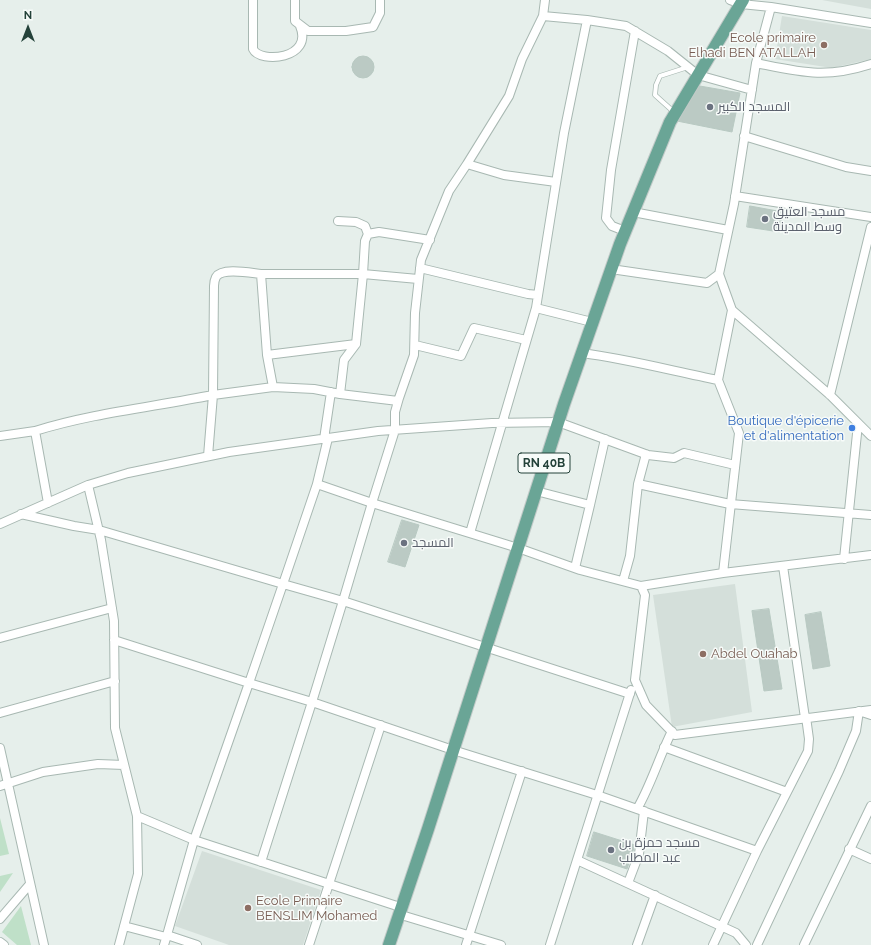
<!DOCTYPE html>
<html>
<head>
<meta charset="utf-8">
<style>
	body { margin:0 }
	#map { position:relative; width:871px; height:945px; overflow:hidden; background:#e6efeb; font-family:Raleway,sans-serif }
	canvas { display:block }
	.north { position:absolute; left:8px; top:8px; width:40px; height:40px; -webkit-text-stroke:3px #f7fbf9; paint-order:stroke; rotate:0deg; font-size:11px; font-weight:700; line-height:16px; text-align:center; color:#24423a }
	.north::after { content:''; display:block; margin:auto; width:14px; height:18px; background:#24423a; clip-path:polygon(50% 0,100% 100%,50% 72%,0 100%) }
</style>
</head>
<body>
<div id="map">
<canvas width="871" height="945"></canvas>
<div class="north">N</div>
</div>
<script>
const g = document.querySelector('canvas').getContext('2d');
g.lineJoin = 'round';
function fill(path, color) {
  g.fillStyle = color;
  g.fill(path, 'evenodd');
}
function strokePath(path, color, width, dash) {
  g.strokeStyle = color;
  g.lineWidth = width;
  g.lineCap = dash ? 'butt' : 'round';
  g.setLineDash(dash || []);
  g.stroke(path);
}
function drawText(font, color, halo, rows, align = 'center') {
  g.font = font + ' Raleway,Cairo,sans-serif';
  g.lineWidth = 3;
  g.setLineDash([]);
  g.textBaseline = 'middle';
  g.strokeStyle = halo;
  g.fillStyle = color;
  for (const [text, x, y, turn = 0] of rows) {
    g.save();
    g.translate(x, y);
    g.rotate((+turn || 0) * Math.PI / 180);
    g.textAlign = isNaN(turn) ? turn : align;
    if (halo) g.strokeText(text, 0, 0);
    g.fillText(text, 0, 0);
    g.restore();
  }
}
fill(new Path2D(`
	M 822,0 L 871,0 L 871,9 Z
	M 782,16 L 871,30 L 871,59 L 832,68 L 775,59 Z
	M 735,584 L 752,712 L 672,727 L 653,595 Z
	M 202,851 L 321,890 L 303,945 L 229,945 L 175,926 Z`), '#d4dfda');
fill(new Path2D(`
	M 0,818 L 9,854 L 0,856 Z
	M 13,873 L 0,892 L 0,876 Z
	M 21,906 L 31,945 L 17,945 L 2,932 Z`), '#bfe0c8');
const building = new Path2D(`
	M352 67a11 11 0 1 1 22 0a11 11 0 1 1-22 0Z
	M 694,85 L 740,93 L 732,132 L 677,121 Z
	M 750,206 L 783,212 L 780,232 L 747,227 Z
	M 402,520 L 419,525 L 405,567 L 388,562 Z
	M 769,609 L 782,689 L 764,691 L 752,611 Z
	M 821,612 L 830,666 L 813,669 L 805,615 Z
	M 594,832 L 635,845 L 627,869 L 587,856 Z`);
fill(building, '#bbcac4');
strokePath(building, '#b8c9c2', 1);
const lane = new Path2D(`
	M 675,113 L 655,95 L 656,85 L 660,76 L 688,67`);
const street = new Path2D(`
	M 253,0 L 253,49 C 260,64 314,59 300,26
	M 295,0 L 295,21 L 308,31 L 346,31 L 373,27 L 380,13 L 380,0
	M 545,0 L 543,16 L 587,20
	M 730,0 L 741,4 L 771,7 L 756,63 L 734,204 L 719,274 L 732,310 L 830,395 L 871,436
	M 771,7 L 871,23
	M 543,16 L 522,59 L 509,96 L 467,164 L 504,175 L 556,182
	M 756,63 C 801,72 825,79 871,64
	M 744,136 L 846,167 L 871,171
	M 735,196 L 871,217
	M 633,212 L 728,230
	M 338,221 L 356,222 L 365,226 L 368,234
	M 625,231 L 612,226 L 606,218 L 611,170 L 635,31
	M 420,268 L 528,294 L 538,295
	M 611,269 L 707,283 L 719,274
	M 536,308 L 564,133 L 587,20 L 626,26 L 668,51 L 698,75 L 752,90
	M 415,345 L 461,356 L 474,328 L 526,340
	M 582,353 C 628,359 673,371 718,380 L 732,310
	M 267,355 L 356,344
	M 718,380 L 739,433 L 723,573
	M 340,394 L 314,389 L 273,387 L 267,355 L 261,274 L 363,274 L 365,241 L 368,234 L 379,232 L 430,240
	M 830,395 L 871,227
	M 398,401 L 340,394 L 344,360 L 356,344 L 363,274 L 418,279
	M 0,436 L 35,431
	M 328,438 L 317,484 L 372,503 L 395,430 L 395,412 L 399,398 L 414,355 L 415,313 L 421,260 L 449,191 L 467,164
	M 324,439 L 331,392
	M 646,454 L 638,484 L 730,504 L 871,515
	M 208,456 L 213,395 L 273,387
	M 88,485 L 101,540 L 114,621 L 115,728 L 137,816 L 138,874 L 119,945
	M 536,491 L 590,505 L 575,568
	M 48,503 L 35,431 C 93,413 153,407 213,395 L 214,286 C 214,284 215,279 216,277 C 222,267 251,273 261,274
	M 590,505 L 605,439
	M 21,514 L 74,526 L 99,530 L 283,584 L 249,683 L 312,702 L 343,601 L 283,584 L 317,484
	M 0,524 L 88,485 L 128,473 L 229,452 L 378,431 L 492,423 L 558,422 L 648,455 L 674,458 L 684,453 L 735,465
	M 470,533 L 536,308 L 592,322
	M 844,559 L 858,424
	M 783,566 L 805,718
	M 623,581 L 630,556 L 638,484
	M 641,586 L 723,573 L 871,555
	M 0,638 L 112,608
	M 114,640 L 249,683 L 194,840 L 137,816
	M 630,694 L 343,601 L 372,503 L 518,548 L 580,570 L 641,586 L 645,595 L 635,680 L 646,705 L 675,735 L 871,710
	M 0,713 L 115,681
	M 664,747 L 787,792
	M 0,748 L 44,945
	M 0,786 L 43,772 L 98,764 L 124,765
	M 637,809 C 651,785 659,757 672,731
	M 849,849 L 871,859
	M 757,851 L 808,751 L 809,739 L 806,717
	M 577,860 L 736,933 L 746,945
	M 261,862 L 312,702 L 453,750 L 597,795 L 757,851 L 713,945
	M 628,883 L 639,854 L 644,811
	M 398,914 L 501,945
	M 0,919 L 30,884
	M 124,926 L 166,937
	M 0,942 L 4,945
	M 164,945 L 167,935
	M 197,945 L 167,935 L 194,840 L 400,907
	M 309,945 L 381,725
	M 466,945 L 522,771
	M 550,945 L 631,690
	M 637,945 L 655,895
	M 757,945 L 839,771 L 856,731 L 859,711 L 871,715
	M 804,945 L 871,806`);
const primary = new Path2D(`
	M 389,945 L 428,829 L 564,404 L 620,244 L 670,122 L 743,0`);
strokePath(lane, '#a8b8b2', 5.5);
strokePath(street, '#a8b8b2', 10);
strokePath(primary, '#c2cac8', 14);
strokePath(lane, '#fff', 4);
strokePath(street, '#fff', 8);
strokePath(primary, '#6aa596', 12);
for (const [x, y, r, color] of [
	[824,45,4,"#8d6e63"],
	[710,107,4,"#6b7280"],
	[765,219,4,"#6b7280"],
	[852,428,4,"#3f7fe0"],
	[404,543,4,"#6b7280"],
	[703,654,4,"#8d6e63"],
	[611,850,4,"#6b7280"],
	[248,908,4,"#8d6e63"]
]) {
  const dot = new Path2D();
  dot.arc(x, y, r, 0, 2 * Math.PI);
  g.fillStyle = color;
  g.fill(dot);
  strokePath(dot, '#f7fbf9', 1.5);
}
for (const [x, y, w] of [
	[544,463,52]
]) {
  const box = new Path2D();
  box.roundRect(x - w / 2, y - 10, w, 20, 3);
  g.fillStyle = '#f7fbf9';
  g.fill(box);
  strokePath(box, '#24423a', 1);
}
drawText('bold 12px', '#24423a', null, [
	["RN 40B",544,463]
]);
drawText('13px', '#785e54', '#f7fbf9', [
	["Ecole primaire",816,38,"right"],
	["Elhadi BEN ATALLAH",816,53,"right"],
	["Abdel Ouahab",711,654],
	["Ecole Primaire",256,901],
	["BENSLIM Mohamed",256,916]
], 'left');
drawText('13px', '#5b616d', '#f7fbf9', [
	["المسجد الكبير",718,107],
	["مسجد العتيق",773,212],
	["وسط المدينة",773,227],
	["المسجد",412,543],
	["مسجد حمزة بن",619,843],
	["عبد المطلب",619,858]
], 'left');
drawText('13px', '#366cbe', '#f7fbf9', [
	["Boutique d'épicerie",844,421],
	["et d'alimentation",844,436]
], 'right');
</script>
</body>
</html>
